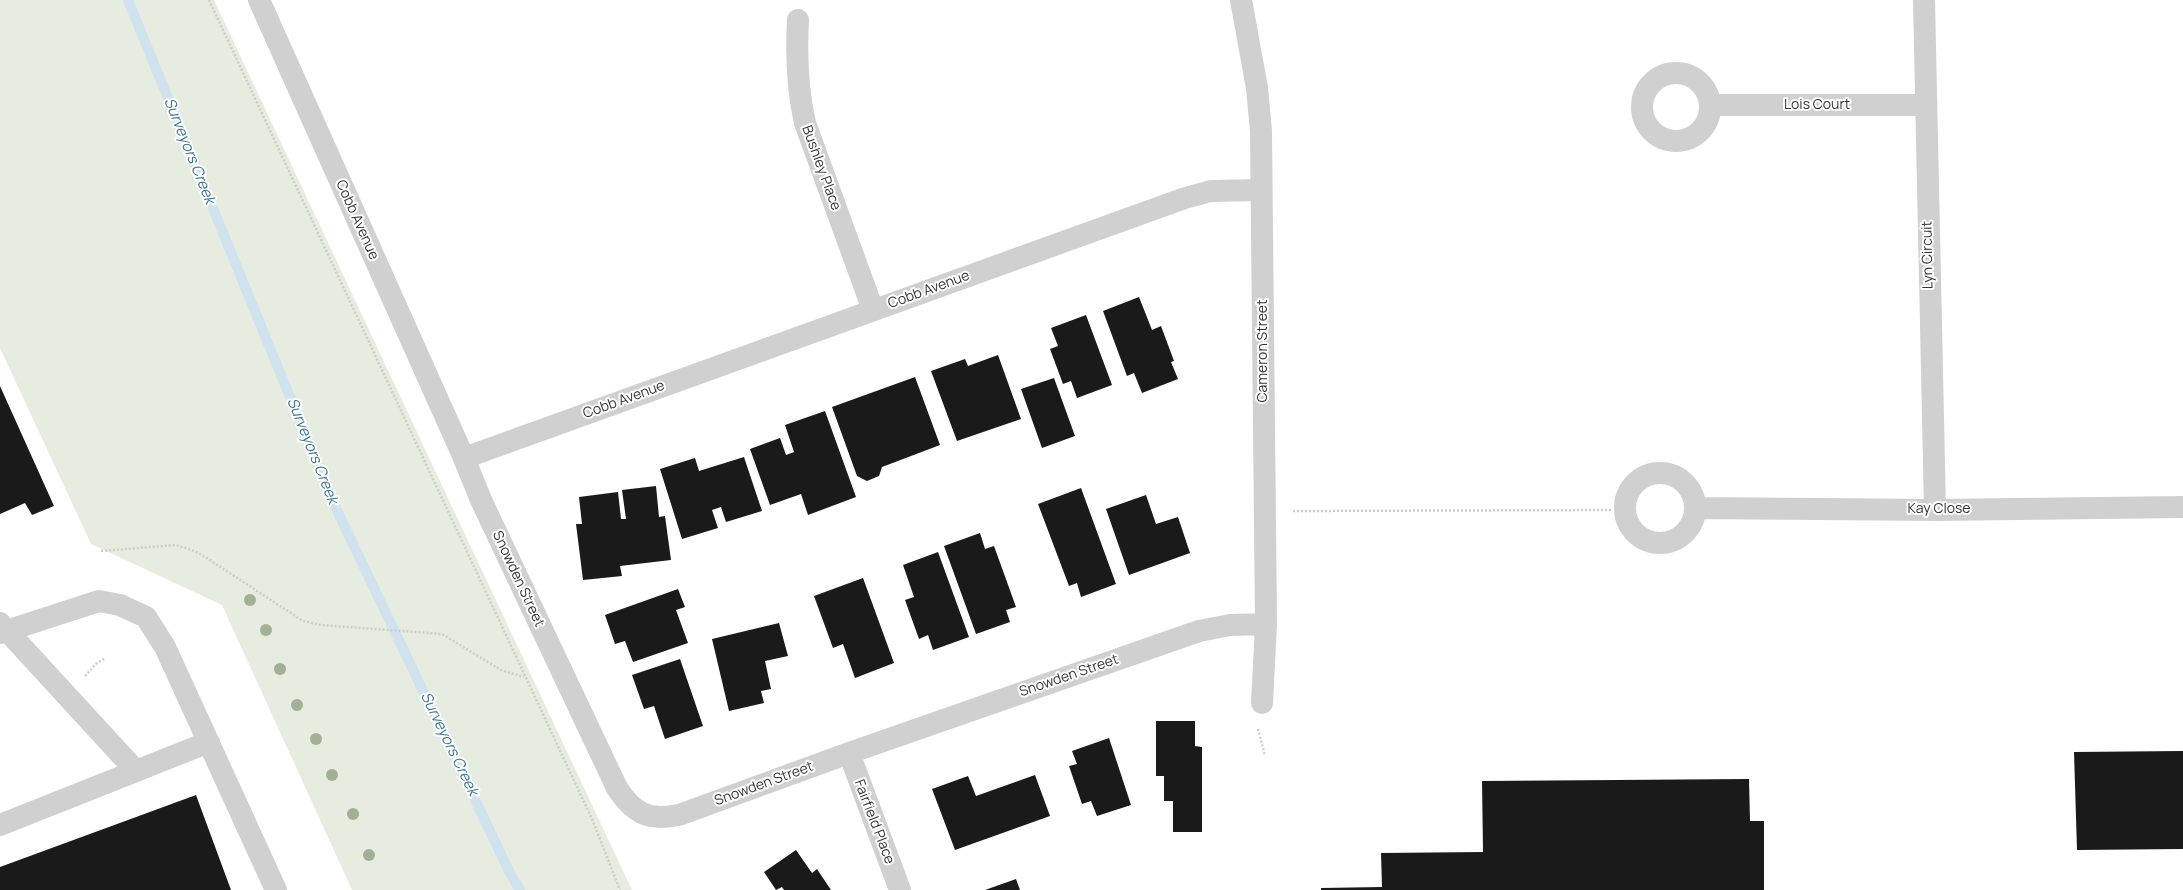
<!DOCTYPE html>
<html>
<head>
<meta charset="utf-8">
<style>
	body { margin:0 }
	canvas { display:block; background:#fff }
</style>
</head>
<body>
<canvas width="2183" height="890"></canvas>
<script>
const g = document.querySelector('canvas').getContext('2d');
g.lineJoin = 'round';
function fill(path, color) {
  g.fillStyle = color;
  g.fill(path, 'evenodd');
}
function strokePath(path, color, width, dash) {
  g.strokeStyle = color;
  g.lineWidth = width;
  g.lineCap = dash ? 'butt' : 'round';
  g.setLineDash(dash || []);
  g.stroke(path);
}
function drawText(font, color, halo, rows, align = 'center') {
  g.font = font + ' Manrope,sans-serif';
  g.lineWidth = 4;
  g.setLineDash([]);
  g.textBaseline = 'middle';
  g.strokeStyle = halo;
  g.fillStyle = color;
  for (const [text, x, y, turn = 0] of rows) {
    g.save();
    g.translate(x, y);
    g.rotate((+turn || 0) * Math.PI / 180);
    g.textAlign = isNaN(turn) ? turn : align;
    if (halo) g.strokeText(text, 0, 0);
    g.fillText(text, 0, 0);
    g.restore();
  }
}
fill(new Path2D(`
	M 0,0 L 214,0 L 632,890 L 352,890 L 222,605 L 91,544 L 0,348 Z`), '#e6ecdf');
strokePath(new Path2D(`
	M 128,0 L 332,500 L 509,871 L 520,890`), '#cfe2ee', 10);
fill(new Path2D(`
	M 1139,297 L 1152,330 L 1161,326 L 1174,361 L 1171,362 L 1178,379 L 1142,393 L 1134,373 L 1127,376 L 1103,311 Z
	M 1086,315 L 1112,385 L 1077,398 L 1071,381 L 1063,384 L 1050,349 L 1058,346 L 1051,328 Z
	M 998,355 L 1021,419 L 957,441 L 931,371 L 965,359 L 968,366 Z
	M 915,377 L 940,445 L 882,467 L 879,476 L 867,481 L 857,476 L 832,407 Z
	M 1054,378 L 1075,436 L 1042,448 L 1021,389 Z
	M 0,386 L 54,506 L 32,515 L 25,503 L 0,514 Z
	M 825,411 L 856,497 L 808,515 L 801,494 L 770,505 L 750,449 L 780,438 L 786,455 L 794,452 L 785,425 Z
	M 744,457 L 762,511 L 726,522 L 721,507 L 712,510 L 718,528 L 682,539 L 660,469 L 695,458 L 699,471 Z
	M 656,486 L 659,517 L 665,516 L 671,560 L 620,566 L 622,576 L 583,580 L 576,524 L 582,524 L 579,497 L 618,492 L 621,519 L 626,519 L 622,490 Z
	M 1081,488 L 1116,584 L 1081,597 L 1077,583 L 1069,586 L 1038,504 Z
	M 1146,495 L 1156,524 L 1178,517 L 1190,553 L 1129,575 L 1106,509 Z
	M 980,533 L 985,549 L 994,546 L 1016,607 L 1006,610 L 1010,622 L 976,634 L 944,546 Z
	M 938,552 L 969,637 L 933,650 L 928,635 L 919,639 L 905,600 L 914,597 L 903,565 Z
	M 863,578 L 894,663 L 855,678 L 843,644 L 833,648 L 814,596 Z
	M 678,589 L 685,607 L 676,610 L 688,643 L 633,662 L 625,641 L 615,644 L 605,615 Z
	M 779,623 L 788,656 L 765,661 L 771,689 L 761,691 L 764,703 L 729,711 L 712,639 Z
	M 680,659 L 703,726 L 665,739 L 654,706 L 644,709 L 632,675 Z
	M 1156,721 L 1195,721 L 1195,746 L 1202,747 L 1202,832 L 1173,832 L 1173,801 L 1164,801 L 1164,776 L 1156,776 Z
	M 1109,738 L 1131,805 L 1097,816 L 1091,801 L 1082,804 L 1069,766 L 1077,764 L 1072,751 Z
	M 2183,751 L 2183,849 L 2077,850 L 2074,752 Z
	M 1035,775 L 1050,816 L 955,850 L 932,789 L 968,776 L 976,796 Z
	M 1749,779 L 1750,821 L 1764,821 L 1764,890 L 1321,890 L 1321,888 L 1382,887 L 1381,853 L 1483,852 L 1482,781 Z
	M 196,795 L 231,890 L 0,890 L 0,867 Z
	M 796,850 L 812,873 L 817,869 L 831,890 L 784,890 L 782,887 L 776,890 L 764,872 Z
	M 1016,879 L 1020,890 L 985,890 Z`), '#1a1a1a');
strokePath(new Path2D(`
	M 209,0 L 592,819 L 620,890
	M 1293,511 L 1611,510
	M 101,551 L 175,545 L 186,548 L 199,553 L 303,621 L 321,625 L 442,634 L 501,670 L 524,677
	M 85,676 L 97,663 L 106,658
	M 1258,729 L 1265,756`), '#cdcdcd', 2.5, [2, 2]);
strokePath(new Path2D(`
	M 259,0 L 464,458 L 1185,198 L 1211,191 L 1261,190
	M 1241,0 L 1257,88 L 1261,131 L 1266,624 L 1262,703
	M 1924,0 L 1935,510
	M 798,20 C 796,56 797,88 805,123 L 873,310
	M1642 107a34 34 0 1 1 68 0a34 34 0 1 1-68 0Z
	M 1710,105 L 1925,105
	M 464,458 L 481,500 L 617,788 C 634,814 649,821 679,815 L 849,753 L 1199,631 L 1230,625 L 1266,624
	M1625 508a35 35 0 1 1 70 0a35 35 0 1 1-70 0Z
	M 1696,508 L 1935,510 L 2183,507
	M 0,623 L 136,771
	M 0,633 L 99,601 L 120,605 L 146,617 L 165,647 L 276,890
	M 849,753 L 900,890
	M 0,825 L 209,742`), '#d0d0d0', 22);
g.fillStyle = '#a2b095';
for (const [x, y] of [
	[250,600],
	[266,630],
	[280,669],
	[297,705],
	[316,739],
	[332,775],
	[353,814],
	[369,855]
]) {
  g.beginPath();
  g.arc(x, y, 6, 0, 2 * Math.PI);
  g.fill();
}
drawText('14px', '#333', '#fff', [
	["Lois Court",1817,105],
	["Bushley Place",821,168,70],
	["Cobb Avenue",357,220,66],
	["Lyn Circuit",1928,255,-91],
	["Cobb Avenue",929,290,-20],
	["Cameron Street",1263,351,-90],
	["Cobb Avenue",624,400,-20],
	["Kay Close",1939,509],
	["Snowden Street",518,579,65],
	["Snowden Street",1069,676,-19],
	["Snowden Street",764,784,-20],
	["Fairfield Place",874,822,69]
]);
drawText('italic 15px', '#3f7597', '#fff', [
	["Surveyors Creek",189,151,68],
	["Surveyors Creek",312,451,68],
	["Surveyors Creek",449,744,64]
]);
</script>
</body>
</html>
